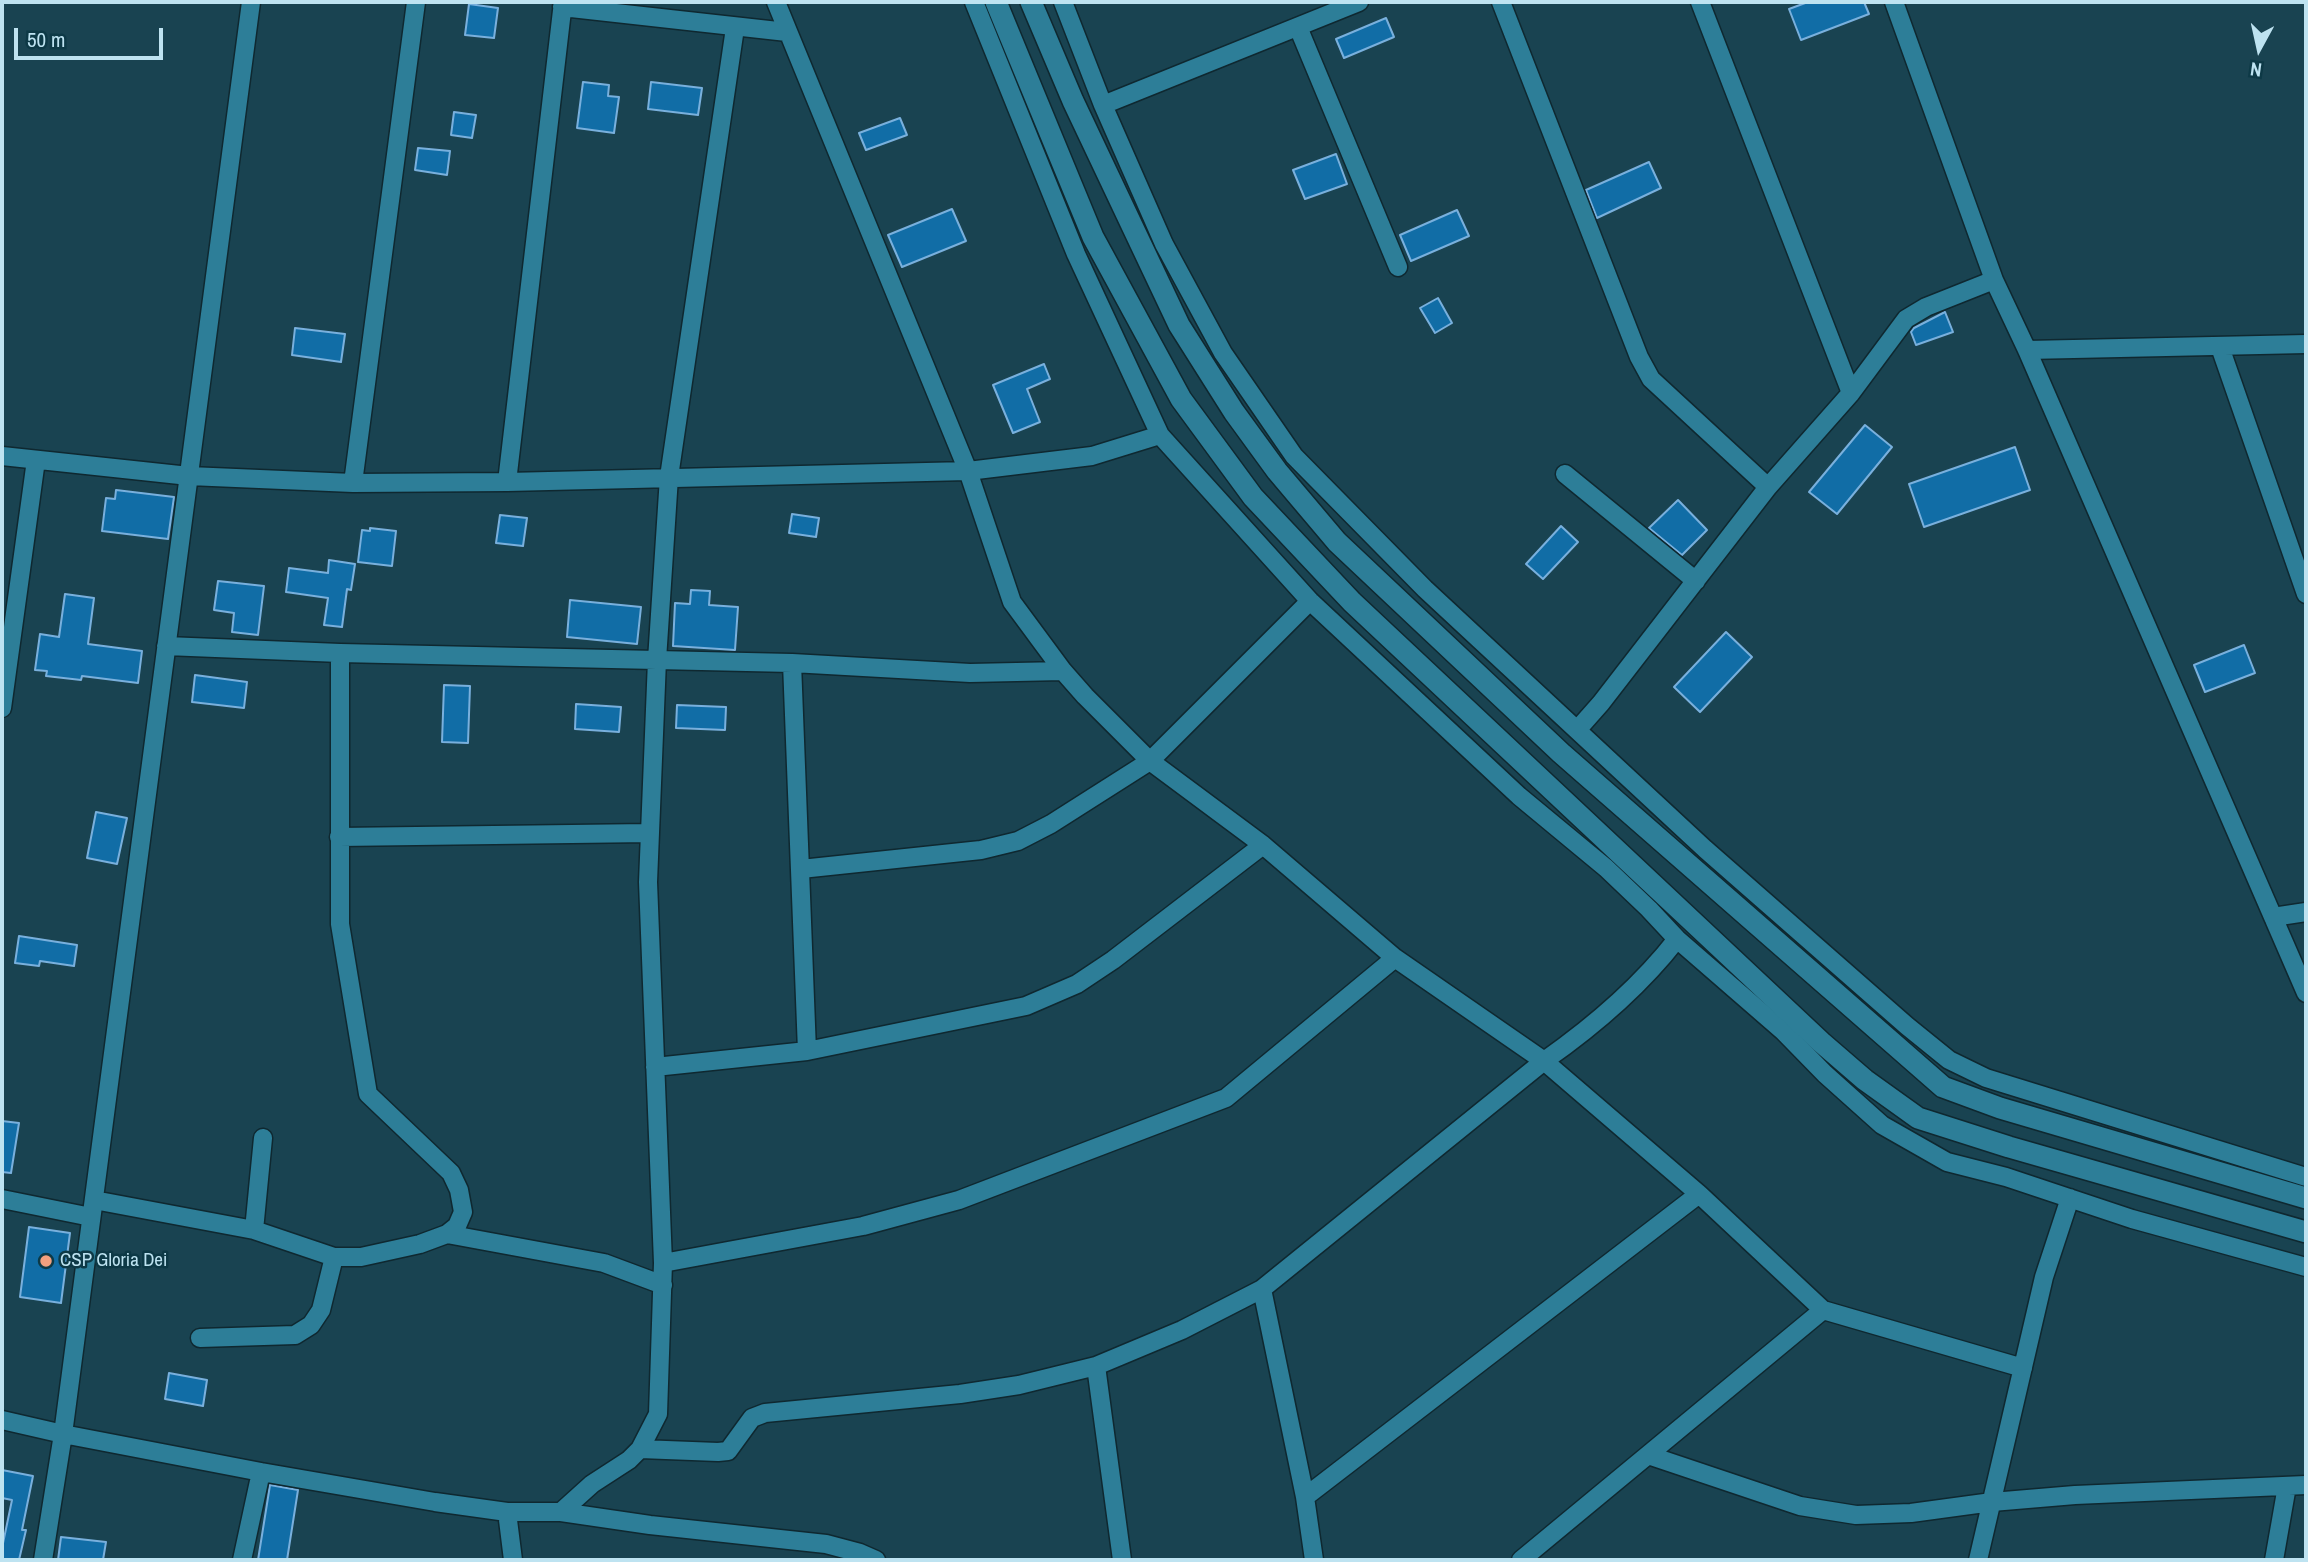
<!DOCTYPE html>
<html>
<head>
<meta charset="utf-8">
<style>
	body { margin:0 }
	#map { position:relative; width:2308px; height:1562px; overflow:hidden; background:#194351; font-family:"Archivo Narrow",sans-serif }
	canvas { display:block }
	.frame { position:absolute; inset:0; border:4px solid #bee3f1; pointer-events:none }
	.north { position:absolute; left:2224px; top:14px; width:70px; height:70px; -webkit-text-stroke:5px #0d3946; paint-order:stroke; rotate:188deg; font-size:19px; font-weight:700; line-height:28px; text-align:center; color:#bee3f1 }
	.north::after { content:''; display:block; margin:auto; width:24px; height:32px; background:#bee3f1; clip-path:polygon(50% 0,100% 100%,50% 72%,0 100%) }
	.scale { position:absolute; left:14px; top:28px; width:149px; height:32px; box-sizing:border-box; border:4px solid #bee3f1; border-top:0; padding-left:9px; font-size:21px; line-height:24px; white-space:nowrap; color:#bee3f1; -webkit-text-stroke:5px #0d3946; paint-order:stroke }
</style>
</head>
<body>
<div id="map">
<canvas width="2308" height="1562"></canvas>
<div class="frame"></div>
<div class="north">N</div>
<div class="scale">50 m</div>
</div>
<script>
const g = document.querySelector('canvas').getContext('2d');
g.lineJoin = 'round';
function fill(path, color) {
  g.fillStyle = color;
  g.fill(path, 'evenodd');
}
function strokePath(path, color, width, dash) {
  g.strokeStyle = color;
  g.lineWidth = width;
  g.lineCap = dash ? 'butt' : 'round';
  g.setLineDash(dash || []);
  g.stroke(path);
}
function drawText(font, color, halo, rows, align = 'center') {
  g.font = font + ' "Archivo Narrow",sans-serif';
  g.lineWidth = 5;
  g.setLineDash([]);
  g.textBaseline = 'middle';
  g.strokeStyle = halo;
  g.fillStyle = color;
  for (const [text, x, y, turn = 0] of rows) {
    g.save();
    g.translate(x, y);
    g.rotate((+turn || 0) * Math.PI / 180);
    g.textAlign = isNaN(turn) ? turn : align;
    if (halo) g.strokeText(text, 0, 0);
    g.fillText(text, 0, 0);
    g.restore();
  }
}
const building = new Path2D(`
	M 1808,2 L 1864,2 L 1869,14 L 1801,40 L 1789,9 Z
	M 469,4 L 498,8 L 494,38 L 465,35 Z
	M 1386,18 L 1394,37 L 1344,58 L 1336,39 Z
	M 583,82 L 609,85 L 608,96 L 619,97 L 614,133 L 577,128 Z
	M 651,82 L 702,88 L 698,115 L 648,109 Z
	M 454,112 L 476,115 L 472,138 L 451,135 Z
	M 900,118 L 907,135 L 866,150 L 859,133 Z
	M 418,148 L 450,151 L 447,175 L 415,170 Z
	M 1336,154 L 1347,184 L 1305,199 L 1293,170 Z
	M 1649,162 L 1661,188 L 1597,218 L 1586,190 Z
	M 952,209 L 966,241 L 902,267 L 888,235 Z
	M 1457,210 L 1469,236 L 1411,261 L 1400,235 Z
	M 1438,298 L 1452,323 L 1435,333 L 1420,308 Z
	M 1945,312 L 1953,332 L 1916,345 L 1911,332 L 1914,328 Z
	M 295,328 L 345,334 L 341,362 L 292,355 Z
	M 1044,364 L 1050,379 L 1027,389 L 1040,422 L 1013,433 L 993,385 Z
	M 1865,425 L 1892,447 L 1837,514 L 1809,492 Z
	M 2015,447 L 2030,490 L 1924,527 L 1909,484 Z
	M 116,490 L 174,497 L 168,539 L 102,531 L 106,498 L 115,499 Z
	M 1678,500 L 1707,530 L 1682,555 L 1649,528 Z
	M 792,514 L 819,518 L 816,537 L 789,533 Z
	M 500,515 L 527,518 L 523,546 L 496,543 Z
	M 1561,526 L 1578,542 L 1543,579 L 1526,564 Z
	M 370,528 L 396,531 L 392,566 L 358,562 L 362,530 L 370,531 Z
	M 329,560 L 355,564 L 351,590 L 347,589 L 342,627 L 324,625 L 328,598 L 286,592 L 289,568 L 328,573 Z
	M 218,581 L 264,586 L 258,635 L 232,632 L 234,613 L 214,610 Z
	M 691,590 L 710,591 L 709,605 L 738,607 L 735,650 L 673,646 L 675,603 L 690,604 Z
	M 65,594 L 94,598 L 88,644 L 142,651 L 138,683 L 82,676 L 81,680 L 46,676 L 47,671 L 35,670 L 40,634 L 59,637 Z
	M 570,600 L 641,607 L 637,644 L 567,637 Z
	M 1726,632 L 1752,657 L 1700,712 L 1674,687 Z
	M 2244,645 L 2255,673 L 2205,692 L 2194,665 Z
	M 195,675 L 247,682 L 244,708 L 192,702 Z
	M 444,685 L 470,686 L 468,743 L 442,742 Z
	M 576,704 L 621,707 L 619,732 L 575,729 Z
	M 677,705 L 726,707 L 725,730 L 676,728 Z
	M 96,812 L 127,818 L 117,864 L 87,858 Z
	M 19,936 L 77,945 L 74,966 L 40,961 L 39,966 L 15,963 Z
	M 2,1121 L 19,1123 L 11,1173 L 2,1172 Z
	M 29,1227 L 70,1233 L 61,1303 L 20,1297 Z
	M 169,1373 L 207,1380 L 203,1406 L 165,1399 Z
	M 2,1470 L 33,1476 L 22,1530 L 26,1530 L 19,1560 L 2,1560 L 2,1548 L 12,1500 L 2,1498 Z
	M 270,1485 L 298,1490 L 287,1560 L 258,1560 Z
	M 61,1537 L 106,1542 L 103,1560 L 58,1560 Z`);
fill(building, '#116da6');
strokePath(building, '#79b0dd', 2);
const street = new Path2D(`
	M 776,2 L 968,471 L 1012,602 L 1063,671 L 1085,696 L 1150,761 L 1263,845 L 1395,958 L 1544,1061 L 1699,1194 L 1823,1310 L 2023,1368
	M 974,2 L 1076,254 L 1160,435 L 1310,601 L 1519,796 L 1606,868 L 1649,909 L 1677,939 L 1783,1031 L 1825,1074 L 1882,1125 L 1947,1162 L 2006,1177 L 2132,1219 L 2306,1267
	M 1063,2 L 1103,105 L 1164,244 L 1223,353 L 1294,456 L 1425,589 L 1705,849 L 1907,1026 L 1949,1060 L 1986,1078 L 2306,1177
	M 1501,2 L 1639,357 L 1651,379 L 1768,487
	M 1700,2 L 1851,393
	M 1894,2 L 1994,280 L 2027,350 L 2306,993
	M 562,7 L 787,32
	M 1298,27 L 1398,267
	M 1103,105 L 1359,2
	M 2220,347 L 2306,594
	M 2027,350 L 2306,344
	M 2,456 L 189,476 L 353,483 L 507,482 L 968,471 L 1092,456 L 1160,435
	M 1565,474 L 1696,581
	M 507,482 L 563,2
	M 353,483 L 416,2
	M 166,646 L 340,653 L 792,663 L 970,673 L 1063,671
	M 792,663 L 807,1051
	M 2,708 L 36,460
	M 1578,729 L 1601,703 L 1768,487 L 1851,393 L 1906,319 L 1926,307 L 1994,280
	M 339,837 L 649,833
	M 801,869 L 981,850 L 1018,841 L 1051,824 L 1150,761 L 1310,601
	M 2273,917 L 2306,912
	M 655,1067 L 807,1051 L 1026,1006 L 1077,984 L 1113,960 L 1263,845
	M 2,1199 L 91,1217
	M 94,1200 L 254,1230 L 334,1257 L 361,1257 L 420,1244 L 447,1234 L 457,1226 L 463,1212 L 459,1190 L 451,1173 L 368,1094 L 340,924 L 340,653
	M 254,1230 L 263,1138
	M 447,1234 L 604,1263 L 663,1285
	M 663,1263 L 863,1226 L 959,1200 L 1226,1098 L 1395,958
	M 200,1338 L 295,1335 L 311,1325 L 321,1310 L 334,1257
	M 1096,1366 L 1122,1560
	M 2,1420 L 63,1434 L 261,1472 L 435,1502 L 507,1512 L 561,1512 L 650,1525 L 826,1544 L 860,1553 L 876,1560
	M 640,1449 L 718,1452 L 728,1451 L 752,1418 L 765,1413 L 960,1394 L 1019,1385 L 1096,1366 L 1182,1330 L 1262,1289
	M 1648,1455 L 1800,1506 L 1856,1515 L 1911,1513 L 1992,1502 L 2075,1495 L 2306,1485
	M 1305,1497 L 1699,1194
	M 507,1512 L 513,1560
	M 561,1512 L 592,1484 L 629,1460 L 640,1449 L 658,1414 L 663,1263 L 648,882 L 657,660 L 669,477 L 735,28
	M 43,1560 L 63,1434 L 251,2
	M 242,1560 L 261,1472
	M 1314,1560 L 1305,1497 L 1262,1289 L 1544,1061 C 1594,1026 1639,988 1677,939
	M 1521,1560 L 1823,1310
	M 1978,1560 L 2044,1277 L 2070,1198
	M 2274,1560 L 2287,1486`);
const secondary = new Path2D(`
	M 996,2 L 1093,237 L 1181,399 L 1253,497 L 1352,602 L 1821,1042 L 1865,1080 L 1918,1118 L 2009,1147 L 2306,1232
	M 1031,2 L 1073,101 L 1179,325 L 1234,412 L 1277,471 L 1337,542 L 1561,753 L 1943,1087 L 2000,1108 L 2306,1198`);
strokePath(street, '#0f2830', 21);
strokePath(secondary, '#0f2830', 24);
strokePath(street, '#2d7e98', 18);
strokePath(secondary, '#2d7e98', 21);
for (const [x, y, r, color] of [
	[46,1261,7,"#f2a07f"]
]) {
  const dot = new Path2D();
  dot.arc(x, y, r, 0, 2 * Math.PI);
  g.fillStyle = color;
  g.fill(dot);
  strokePath(dot, '#0d3946', 2.5);
}
drawText('19px', '#bee3f1', '#0d3946', [
	["CSP Gloria Dei",60,1261]
], 'left');
</script>
</body>
</html>
